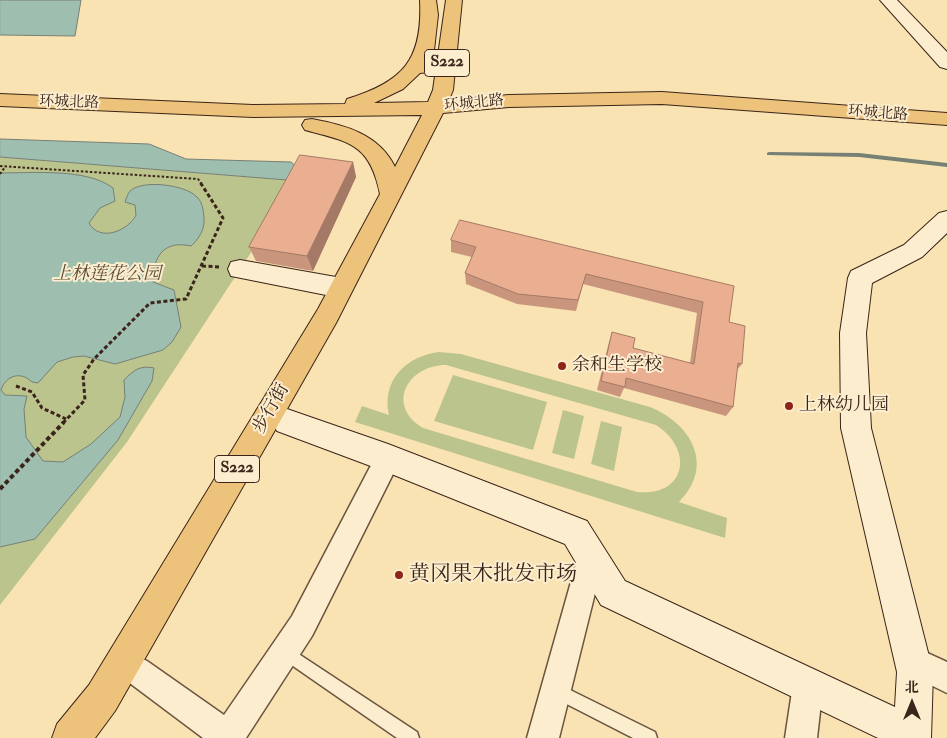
<!DOCTYPE html>
<html>
<head>
<meta charset="utf-8">
<style>
	body { margin:0 }
	#map { position:relative; width:947px; height:738px; overflow:hidden; background:#fae3b3; font-family:"IM FELL Double Pica","Noto Serif SC",serif }
	canvas { display:block }
	.north { position:absolute; left:887px; top:678px; width:50px; height:50px; -webkit-text-stroke:4px #fcedce; paint-order:stroke; rotate:0deg; font-size:14px; font-weight:700; line-height:20px; text-align:center; color:#3b2419 }
	.north::after { content:''; display:block; margin:auto; width:18px; height:22px; background:#3b2419; clip-path:polygon(50% 0,100% 100%,50% 72%,0 100%) }
</style>
</head>
<body>
<div id="map">
<canvas width="947" height="738"></canvas>
<div class="north">北</div>
</div>
<script>
const g = document.querySelector('canvas').getContext('2d');
g.lineJoin = 'round';
function fill(path, color) {
  g.fillStyle = color;
  g.fill(path, 'evenodd');
}
function strokePath(path, color, width, dash) {
  g.strokeStyle = color;
  g.lineWidth = width;
  g.lineCap = dash ? 'butt' : 'round';
  g.setLineDash(dash || []);
  g.stroke(path);
}
function drawText(font, color, halo, rows, align = 'center') {
  g.font = font + ' "IM FELL Double Pica","Noto Serif SC",serif';
  g.lineWidth = 4;
  g.setLineDash([]);
  g.textBaseline = 'middle';
  g.strokeStyle = halo;
  g.fillStyle = color;
  for (const [text, x, y, turn = 0] of rows) {
    g.save();
    g.translate(x, y);
    g.rotate((+turn || 0) * Math.PI / 180);
    g.textAlign = isNaN(turn) ? turn : align;
    if (halo) g.strokeText(text, 0, 0);
    g.fillText(text, 0, 0);
    g.restore();
  }
}
fill(new Path2D(`
	M 0,157 L 287,180 L 286,199 L 127,442 L 0,605 Z
	M 439,352 L 461,354 L 650,407 C 692,424 715,466 679,502 L 727,518 L 725,538 L 355,422 L 362,406 L 389,415 C 381,381 406,356 439,352 ZM 446,365 L 656,425 C 694,449 687,497 637,492 L 423,428 C 385,405 408,365 446,365 Z
	M 453,375 L 547,402 L 533,450 L 434,421 Z
	M 563,410 L 584,416 L 574,459 L 552,453 Z
	M 601,421 L 622,427 L 614,471 L 591,464 Z`), '#bcc48e');
const water = new Path2D(`
	M 0,0 L 81,0 L 75,36 L 0,35 Z
	M 0,139 L 149,144 L 186,159 L 291,162 L 298,168 L 287,180 L 0,157 Z
	M 0,173 C 33,173 87,168 113,188 L 115,201 L 100,208 L 89,223 C 100,243 129,230 136,215 L 135,205 L 125,202 C 126,199 128,193 130,191 C 143,179 186,185 197,197 C 203,203 203,210 204,218 C 205,229 199,239 191,246 C 164,240 153,256 153,282 L 174,290 L 181,327 L 172,342 L 163,350 L 115,364 L 84,356 L 73,357 L 57,362 L 38,383 L 32,382 C 21,371 6,375 1,390 L 5,395 L 27,396 L 24,409 L 26,437 L 43,461 L 63,462 L 91,444 L 120,417 L 125,397 L 124,380 C 134,370 140,365 154,368 L 152,381 L 118,440 L 35,539 L 0,547 Z`);
fill(water, '#9ebeb0');
strokePath(water, '#768074', 1);
fill(new Path2D(`
	M 769,152 L 859,153 L 947,163 L 947,167 L 859,157 L 767,155 L 767,153 Z`), '#768074');
const lane = new Path2D(`
	M 285,645 L 417,732 L 419,738 L 397,738 L 280,657 L 278,652 L 280,647 Z
	M 556,683 L 655,732 L 657,738 L 633,738 L 551,696 L 548,691 L 551,686 Z`);
const street = new Path2D(`
	M 388,446 L 397,450 L 400,458 L 397,466 L 312,636 L 246,738 L 203,738 L 127,681 L 122,671 L 127,661 L 137,656 L 147,661 L 224,715 L 292,616 L 379,450 Z
	M 591,544 L 601,547 L 604,557 L 559,738 L 527,738 L 578,557 L 581,547 Z
	M 912,646 L 947,662 L 947,693 L 902,671 L 897,661 L 902,651 Z
	M 808,670 L 819,674 L 823,685 L 817,738 L 785,738 L 793,685 L 797,674 Z`);
const secondary = new Path2D(`
	M 880,0 L 897,0 L 947,52 L 947,69 L 940,67 Z
	M 947,211 L 947,233 L 922,257 L 872,283 L 866,333 L 871,428 L 933,672 L 931,738 L 878,738 L 601,605 L 565,544 L 384,471 L 277,431 L 272,422 L 277,413 L 287,409 L 388,444 L 587,521 L 625,581 L 895,707 L 897,672 L 841,428 L 840,333 L 848,278 L 851,271 L 904,245 L 939,213 Z
	M 240,260 L 336,277 L 345,280 L 349,287 L 345,294 L 336,297 L 231,276 L 228,269 L 231,262 Z`);
const primary = new Path2D(`
	M 420,0 L 436,0 L 438,15 L 432,68 L 430,72 L 420,73 L 403,89 L 374,103 L 428,102 L 433,90 L 446,0 L 462,0 L 453,90 L 449,100 L 509,95 L 662,92 L 947,113 L 947,125 L 662,104 L 509,107 L 443,113 L 336,323 L 115,711 L 95,738 L 52,738 L 57,724 L 89,685 L 318,309 L 380,194 C 370,144 350,142 305,130 L 302,125 L 305,120 L 312,119 C 345,125 379,134 395,167 L 422,115 L 253,117 L 0,106 L 0,94 L 253,105 L 345,104 L 347,99 C 403,82 423,60 420,0 Z`);
strokePath(lane, '#6b5440', 3);
strokePath(street, '#6b5440', 3);
strokePath(secondary, '#3b2419', 2);
strokePath(primary, '#3b2419', 2);
strokePath(new Path2D(`
	M 0,166 L 198,179 L 201,183
	M 0,174 L 5,167`), '#3b2419', 2, [2.5, 2]);
strokePath(new Path2D(`
	M 202,266 L 220,267
	M 16,386 L 32,392 L 42,408 L 66,419
	M 63,423 L 85,400 L 83,375 L 94,359 L 150,303 L 186,299 L 223,218 L 200,182`), '#3b2419', 3, [4, 2.5]);
strokePath(new Path2D(`
	M 0,489 L 64,422`), '#3b2419', 4, [4.5, 3]);
fill(lane, '#fcedce');
fill(street, '#fcedce');
fill(secondary, '#fcedce');
fill(primary, '#edc27a');
fill(new Path2D(`
	M 353,162 L 356,177 L 313,271 L 256,261 L 249,247 Z
	M 451,240 L 734,286 L 729,322 L 742,364 L 737,370 L 733,407 L 726,416 L 624,388 L 620,397 L 597,390 L 609,342 L 612,332 L 633,348 L 690,363 L 697,313 L 583,284 L 576,311 L 517,304 L 466,284 L 465,273 L 472,257 L 451,252 Z`), '#c9967d');
fill(new Path2D(`
	M 353,162 L 356,177 L 313,271 L 307,256 Z`), '#a47a66');
const building = new Path2D(`
	M 300,155 L 353,162 L 307,256 L 249,247 Z
	M 460,220 L 734,286 L 729,322 L 745,326 L 742,364 L 738,363 L 733,407 L 626,378 L 625,387 L 601,381 L 612,332 L 635,338 L 633,348 L 694,364 L 703,302 L 586,274 L 578,300 L 518,294 L 465,273 L 476,247 L 451,240 Z`);
fill(building, '#eaae91');
strokePath(building, '#a47a66', 1);
for (const [x, y, r, color] of [
	[562,366,5,"#8f2418"],
	[789,406,5,"#8f2418"],
	[399,575,5,"#8f2418"]
]) {
  const dot = new Path2D();
  dot.arc(x, y, r, 0, 2 * Math.PI);
  g.fillStyle = color;
  g.fill(dot);
  strokePath(dot, '#fcedce', 2);
}
drawText('15px', '#3b2419', '#fcedce', [
	["环城北路",69,103,2],
	["环城北路",474,104,-6],
	["环城北路",878,114,4]
]);
for (const [x, y, w] of [
	[447,63,45],
	[237,469,45]
]) {
  const box = new Path2D();
  box.roundRect(x - w / 2, y - 13.5, w, 27, 4);
  g.fillStyle = '#fcedce';
  g.fill(box);
  strokePath(box, '#3b2419', 1);
}
drawText('bold 16px', '#3b2419', null, [
	["S222",447,63],
	["S222",237,469]
]);
drawText('italic 18px', '#5b4c36', '#fcedce', [
	["上林莲花公园",107,275]
]);
drawText('18px', '#3b2419', '#fcedce', [
	["余和生学校",572,366],
	["上林幼儿园",799,406]
], 'left');
drawText('18px', '#3b2419', '#fcedce', [
	["步行街",272,409,-60]
]);
drawText('21px', '#3b2419', '#fcedce', [
	["黄冈果木批发市场",409,575]
], 'left');
</script>
</body>
</html>
